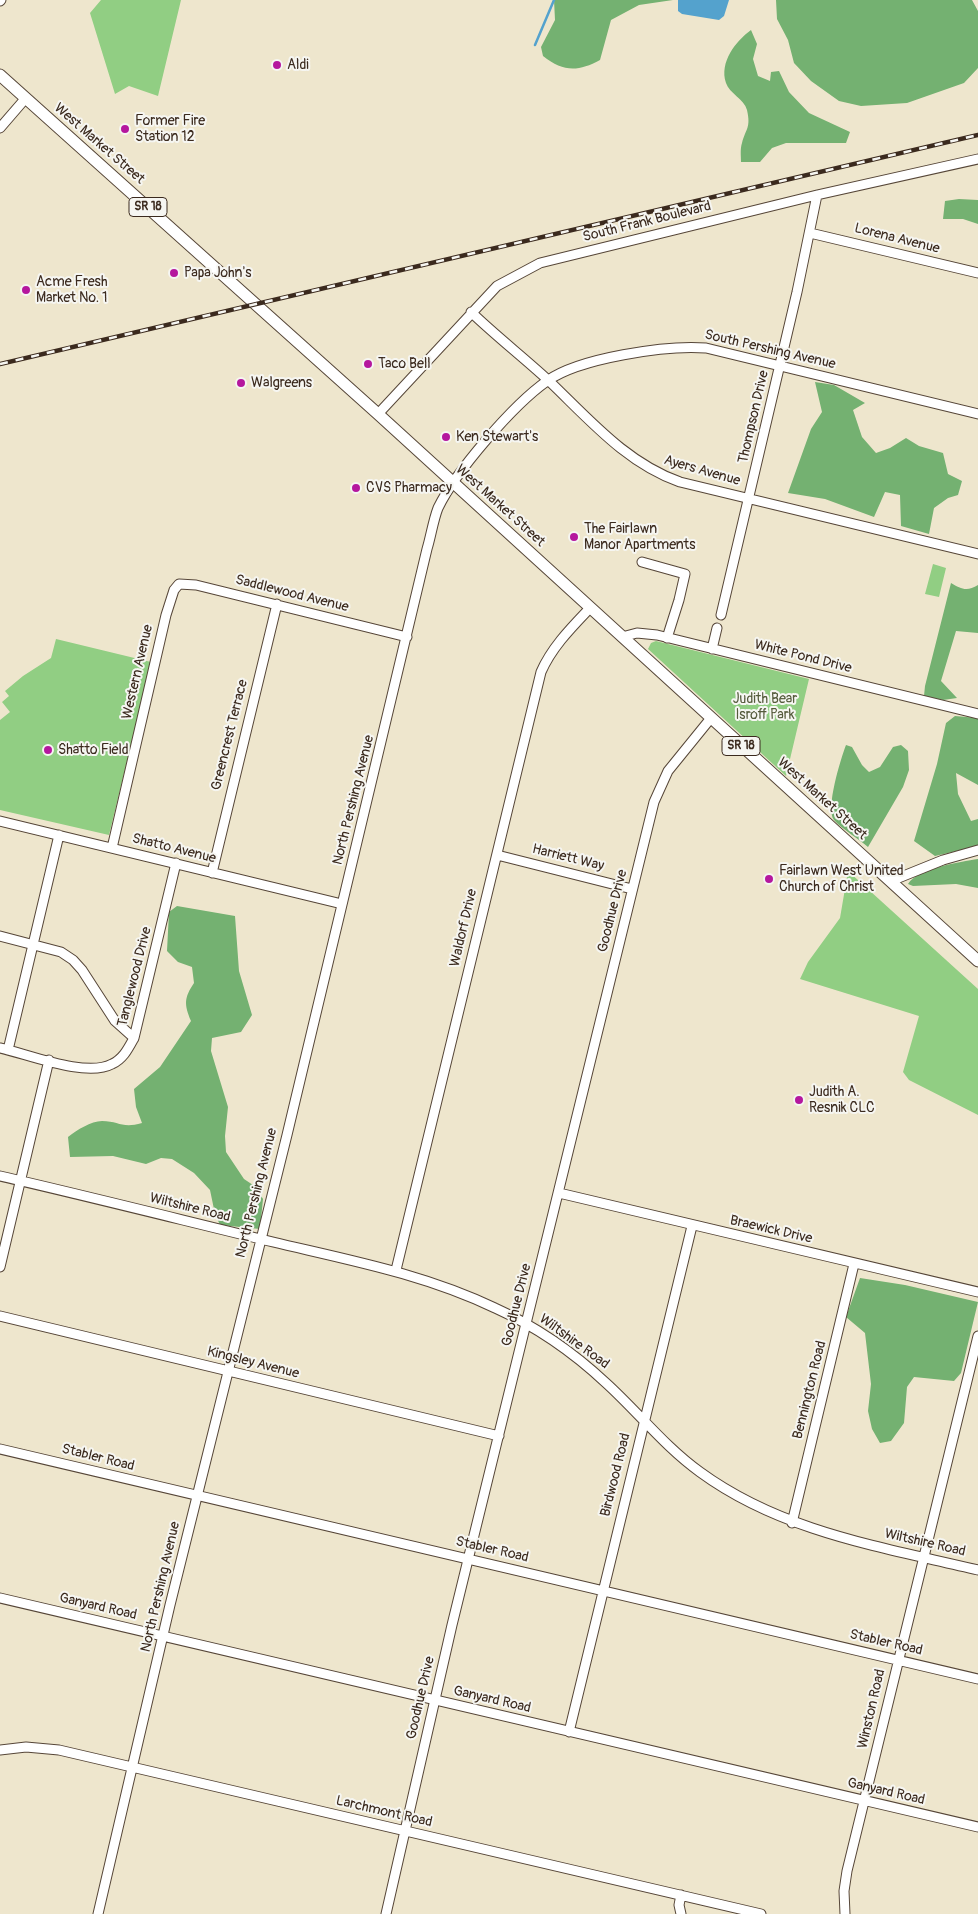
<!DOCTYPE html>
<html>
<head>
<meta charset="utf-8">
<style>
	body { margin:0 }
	canvas { display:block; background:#eee6cd }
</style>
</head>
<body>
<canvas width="978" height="1914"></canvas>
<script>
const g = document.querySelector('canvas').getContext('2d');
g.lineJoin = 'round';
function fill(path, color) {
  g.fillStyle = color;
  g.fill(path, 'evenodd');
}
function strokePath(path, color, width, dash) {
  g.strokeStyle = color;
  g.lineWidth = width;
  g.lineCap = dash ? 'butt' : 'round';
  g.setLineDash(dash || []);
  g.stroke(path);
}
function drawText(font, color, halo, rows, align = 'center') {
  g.font = font + ' Pangolin,sans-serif';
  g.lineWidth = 4;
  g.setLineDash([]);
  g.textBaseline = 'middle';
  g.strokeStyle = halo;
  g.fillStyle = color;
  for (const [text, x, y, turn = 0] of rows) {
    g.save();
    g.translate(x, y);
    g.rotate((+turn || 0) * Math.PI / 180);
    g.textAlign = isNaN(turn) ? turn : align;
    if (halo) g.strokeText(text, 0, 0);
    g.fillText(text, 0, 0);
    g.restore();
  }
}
fill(new Path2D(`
	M 101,0 L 181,0 L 158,96 L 129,86 L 115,94 L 90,13 Z
	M 933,564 L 946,568 L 939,597 L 925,594 Z
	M 56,639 L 151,662 L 109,835 L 0,810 L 0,720 L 10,712 L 2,702 L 9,696 L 5,691 L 23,676 L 51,658 Z
	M 656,641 L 809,679 L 786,776 L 648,649 L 651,643 Z
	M 848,871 L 978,989 L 978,1115 L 909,1080 L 903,1072 L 919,1016 L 800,979 L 808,962 L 840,918 Z`), '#91ce83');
fill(new Path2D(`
	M 554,0 L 673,0 L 639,5 L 611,20 L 600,60 C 578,72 563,72 543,56 L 541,47 L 555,20 Z
	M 776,0 L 972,0 L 978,11 L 978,68 L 964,83 L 907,103 L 861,106 L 839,101 L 811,81 L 794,63 L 788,40 L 777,19 Z
	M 751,30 L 757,44 L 753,59 L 758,76 L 770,81 L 771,72 L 779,71 L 789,92 L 809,113 L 850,132 L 846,143 L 786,143 L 772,148 L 760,162 L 741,162 C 741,156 740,149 742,143 C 746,128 751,128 747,110 C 744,99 729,93 726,83 C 719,62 736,41 751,30 Z
	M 959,199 L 978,200 L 978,224 L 963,219 L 943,219 L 945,201 Z
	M 815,382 L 834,385 L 865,403 L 853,410 L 862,437 L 876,453 L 890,448 L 906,438 L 919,446 L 943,453 L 948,474 L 962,481 L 958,495 L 948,498 L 934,508 L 929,534 L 901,526 L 900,495 L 885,492 L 874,517 L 825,499 L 788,493 L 811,429 L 822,412 Z
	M 951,583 C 961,589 967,592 978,585 L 978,633 L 956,631 L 941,681 L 957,698 L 943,700 L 924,696 L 925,686 Z
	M 955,716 L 978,718 L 978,785 L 956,773 L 958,794 L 971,821 L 978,819 L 978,846 L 935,856 L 914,841 L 937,764 L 946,723 Z
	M 846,745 L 852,747 L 862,765 L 869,772 L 880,767 L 893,747 L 901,745 L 908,751 L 909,770 L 903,787 L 868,847 C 858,838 843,830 834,820 C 825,809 841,758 846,745 Z
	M 978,859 L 978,888 L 956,884 L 913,886 L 908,884 C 918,868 960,862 978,859 Z
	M 177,906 L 235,916 L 239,971 L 252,1015 L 241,1032 L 212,1038 L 211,1051 L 228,1107 L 225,1136 L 226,1152 L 244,1179 L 256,1187 L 263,1199 L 260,1229 L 220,1225 L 215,1214 L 210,1190 L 194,1173 L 172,1159 L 161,1158 L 146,1164 L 113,1156 L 70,1157 L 68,1137 C 77,1130 91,1121 102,1121 C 119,1121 122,1129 142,1123 L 136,1107 L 134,1089 L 160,1067 L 191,1021 C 184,1004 184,998 194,983 L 192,967 L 178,962 L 167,951 L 169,912 Z
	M 860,1278 L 905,1285 L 978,1302 L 961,1373 L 954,1381 L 914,1377 L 907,1387 L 904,1423 L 891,1441 L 880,1443 L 872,1429 L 868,1411 L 871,1384 L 865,1333 L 846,1317 Z`), '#74b171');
fill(new Path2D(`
	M 678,0 L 729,0 L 724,16 L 719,20 L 682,14 L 678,11 Z`), '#54a2cd');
strokePath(new Path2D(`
	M 535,45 L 554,0`), '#54a2cd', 2.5);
const minor = new Path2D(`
	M 0,1 L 1,0
	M 0,128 L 25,99
	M 810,233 L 978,273
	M 471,312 C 496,336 523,357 548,380 C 589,419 626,463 680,482 L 978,554
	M 378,414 L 497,286 L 540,263 L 817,195 L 978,159
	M 642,562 L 685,574 L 679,600 L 667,638
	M 721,615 L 797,292 L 817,195
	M 622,637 L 637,633 L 657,635 L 978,714
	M 712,649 L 717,628
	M 0,821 L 342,904
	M 112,848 L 166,615 L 174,590 L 179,584 L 196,585 L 407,637
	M 497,855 L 632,889
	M 212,873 L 277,604
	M 891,881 L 943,860 L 978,850
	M 0,936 L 61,952 L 73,960 L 82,970 L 115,1021 L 134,1038
	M 0,1048 C 28,1054 86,1078 112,1064 C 123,1059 128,1049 134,1038 L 176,863
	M 8,1050 L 59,835
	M 0,1176 C 91,1197 182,1220 273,1242 C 349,1260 424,1274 495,1308 C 535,1326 574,1353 606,1383 C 638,1412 665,1447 700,1472 C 782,1532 882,1547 978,1570
	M 559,1193 L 978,1292
	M 0,1267 L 49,1060
	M 396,1270 L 541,672 C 552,647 571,628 590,608
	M 0,1316 L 499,1436
	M 0,1449 L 978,1679
	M 792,1523 L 854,1264
	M 0,1598 L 978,1827
	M 569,1732 L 692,1226
	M 0,1750 L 26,1747 L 59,1750 L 761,1914
	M 681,1895 L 679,1905 L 681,1914
	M 98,1914 L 170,1605 L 287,1135 L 427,549 C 431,536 433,521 438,508 C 456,471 513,405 547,381 C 579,358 666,345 706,348 L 978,414
	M 386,1914 L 452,1625 L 654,802 L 668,771 L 711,718
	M 845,1914 L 844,1891 L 847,1871 L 978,1336`);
const major = new Path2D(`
	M 0,75 L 378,414 L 978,961`);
strokePath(minor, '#564638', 11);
strokePath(major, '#564638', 13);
strokePath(minor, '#fff', 9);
strokePath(major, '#fff', 11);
const rail = new Path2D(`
	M 0,364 L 978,135`);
strokePath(rail, '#3b2a1e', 4.5);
strokePath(rail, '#f6f6f2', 2.5, [8]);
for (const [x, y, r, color] of [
	[277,65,5,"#b5179e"],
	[125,129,5,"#b5179e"],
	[174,273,5,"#b5179e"],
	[26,290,5,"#b5179e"],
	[368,364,5,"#b5179e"],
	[241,383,5,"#b5179e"],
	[446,437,5,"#b5179e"],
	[356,488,5,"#b5179e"],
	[574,537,5,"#b5179e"],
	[48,750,5,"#b5179e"],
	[769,879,5,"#b5179e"],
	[799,1100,5,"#b5179e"]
]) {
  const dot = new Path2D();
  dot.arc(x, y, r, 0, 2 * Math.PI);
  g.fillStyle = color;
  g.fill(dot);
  strokePath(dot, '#f6f6f2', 2);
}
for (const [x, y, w] of [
	[148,207,38],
	[741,746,38]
]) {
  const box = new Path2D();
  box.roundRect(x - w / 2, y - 9.5, w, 19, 4);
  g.fillStyle = '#f6f6f2';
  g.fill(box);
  strokePath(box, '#3b2a1e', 1);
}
drawText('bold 12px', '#3b2a1e', null, [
	["SR 18",148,207],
	["SR 18",741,746]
]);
drawText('14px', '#3b2a1e', '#f6f6f2', [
	["Aldi",287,65],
	["Former Fire",135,121],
	["Station 12",135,137],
	["Papa John's",184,273],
	["Acme Fresh",36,282],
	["Market No. 1",36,298],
	["Taco Bell",378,364],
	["Walgreens",251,383],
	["Ken Stewart's",456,437],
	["CVS Pharmacy",366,488],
	["The Fairlawn",584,529],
	["Manor Apartments",584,545],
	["Shatto Field",58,750],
	["Fairlawn West United",779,871],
	["Church of Christ",779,887],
	["Judith A.",809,1092],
	["Resnik CLC",809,1108]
], 'left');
drawText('14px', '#3b2a1e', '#f6f6f2', [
	["West Market Street",99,144,41],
	["South Frank Boulevard",647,222,-14],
	["Lorena Avenue",897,239,14],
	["South Pershing Avenue",770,350,13],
	["Thompson Drive",754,417,-77],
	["Ayers Avenue",702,471,16],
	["West Market Street",500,506,42],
	["Saddlewood Avenue",292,594,14],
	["White Pond Drive",803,657,14],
	["Western Avenue",138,672,-77],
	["Greencrest Terrace",230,735,-76],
	["West Market Street",822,799,42],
	["North Pershing Avenue",354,800,-76],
	["Shatto Avenue",174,849,14],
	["Harriett Way",568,858,14],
	["Goodhue Drive",613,911,-76],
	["Waldorf Drive",464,928,-77],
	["Tanglewood Drive",135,977,-76],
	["North Pershing Avenue",257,1193,-76],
	["Wiltshire Road",190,1208,14],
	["Braewick Drive",771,1230,13],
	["Goodhue Drive",517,1305,-76],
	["Wiltshire Road",574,1342,36],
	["Kingsley Avenue",253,1363,14],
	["Bennington Road",810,1390,-76],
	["Stabler Road",98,1458,14],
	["Birdwood Road",616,1475,-76],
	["Wiltshire Road",925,1543,13],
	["Stabler Road",492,1550,13],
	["North Pershing Avenue",161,1587,-77],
	["Ganyard Road",98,1607,13],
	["Stabler Road",886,1643,13],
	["Goodhue Drive",421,1698,-77],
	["Ganyard Road",492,1700,13],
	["Winston Road",872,1709,-77],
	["Ganyard Road",886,1792,13],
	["Larchmont Road",384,1812,13]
]);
drawText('14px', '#555b3c', '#f6f6f2', [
	["Judith Bear",765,699],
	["Isroff Park",765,715]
]);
</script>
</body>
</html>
